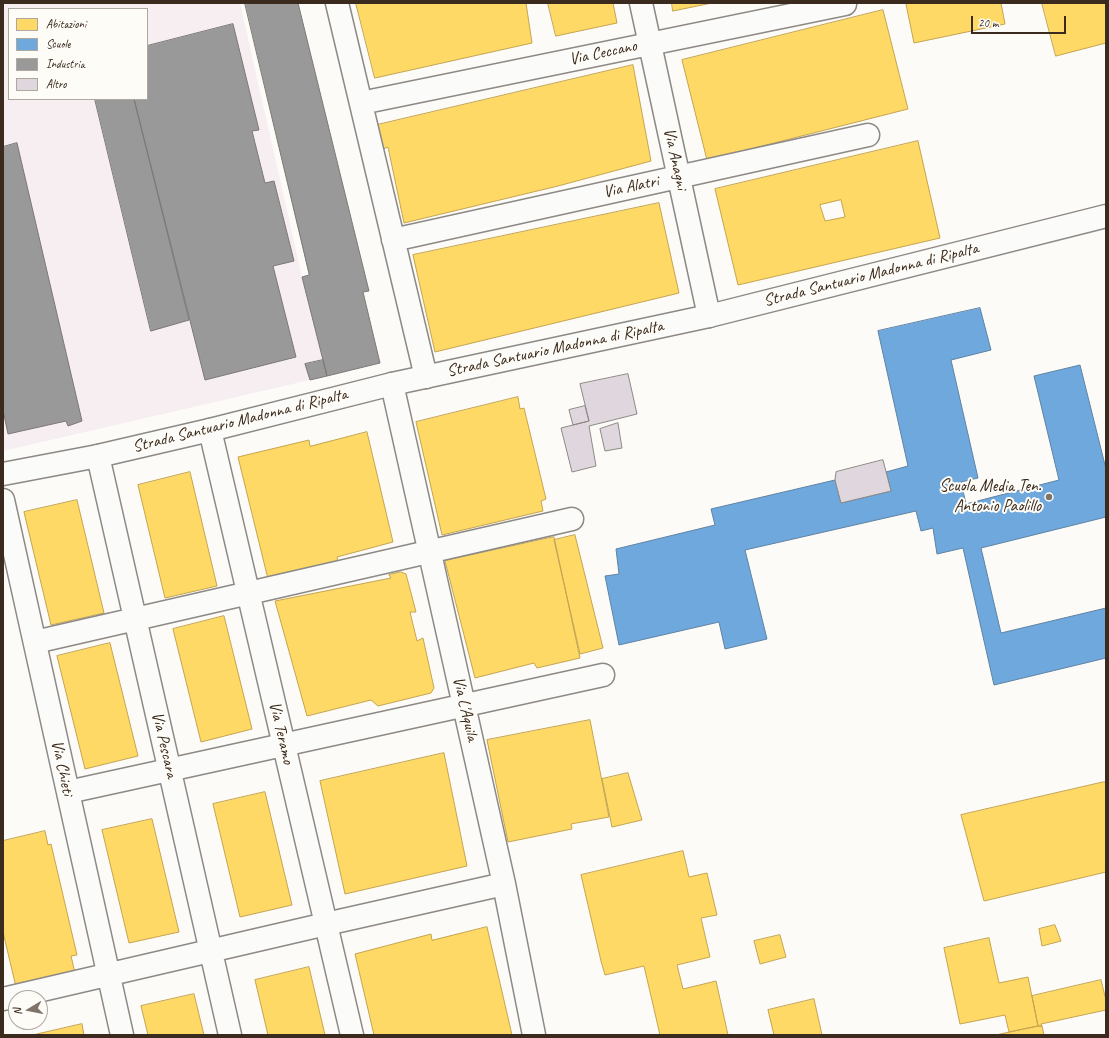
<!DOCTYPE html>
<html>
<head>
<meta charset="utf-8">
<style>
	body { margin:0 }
	#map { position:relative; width:1109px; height:1038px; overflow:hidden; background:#fcfbf8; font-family:Caveat,sans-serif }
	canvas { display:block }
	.frame { position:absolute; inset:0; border:4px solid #3b2a1e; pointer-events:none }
	.legend { position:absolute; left:8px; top:8px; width:140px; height:92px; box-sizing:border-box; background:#fdfcf7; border:1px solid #afa8a0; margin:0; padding:5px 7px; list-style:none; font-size:12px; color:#3b2a1e }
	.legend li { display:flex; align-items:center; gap:8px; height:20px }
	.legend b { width:20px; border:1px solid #afa8a0 }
	.north { position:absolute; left:8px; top:990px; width:40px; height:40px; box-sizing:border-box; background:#fdfcf7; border:1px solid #afa8a0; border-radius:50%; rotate:260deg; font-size:11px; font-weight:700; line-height:16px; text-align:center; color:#3b2a1e }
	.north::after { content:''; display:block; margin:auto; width:14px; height:18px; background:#7f736a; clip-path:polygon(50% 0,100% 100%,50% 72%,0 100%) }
	.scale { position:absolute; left:971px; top:16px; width:95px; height:18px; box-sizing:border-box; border:2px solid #3b2a1e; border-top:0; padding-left:5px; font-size:12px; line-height:14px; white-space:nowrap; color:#3b2a1e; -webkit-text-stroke:3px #fdfcf7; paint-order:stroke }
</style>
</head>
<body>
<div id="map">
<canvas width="1109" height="1038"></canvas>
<div class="frame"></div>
<ul class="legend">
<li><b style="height:11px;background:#ffd966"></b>Abitazioni</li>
<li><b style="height:11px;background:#6fa8dc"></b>Scuole</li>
<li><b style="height:11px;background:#999"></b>Industria</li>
<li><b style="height:11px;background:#dfd7dd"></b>Altro</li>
</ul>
<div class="north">N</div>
<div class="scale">20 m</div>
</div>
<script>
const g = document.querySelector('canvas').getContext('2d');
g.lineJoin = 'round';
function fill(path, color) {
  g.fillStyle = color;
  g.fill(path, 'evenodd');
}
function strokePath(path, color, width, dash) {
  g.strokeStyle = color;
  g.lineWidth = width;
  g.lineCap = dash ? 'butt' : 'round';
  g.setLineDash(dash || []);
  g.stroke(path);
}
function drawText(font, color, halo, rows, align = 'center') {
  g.font = font + ' Caveat,sans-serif';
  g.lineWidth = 4;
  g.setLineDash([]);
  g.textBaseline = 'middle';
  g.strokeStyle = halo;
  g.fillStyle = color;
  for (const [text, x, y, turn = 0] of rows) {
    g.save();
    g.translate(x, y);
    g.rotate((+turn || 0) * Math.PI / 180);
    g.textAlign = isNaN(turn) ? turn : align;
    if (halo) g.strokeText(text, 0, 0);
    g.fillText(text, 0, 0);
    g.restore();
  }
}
fill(new Path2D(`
	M 3,3 L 240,3 L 302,277 L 327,376 L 3,451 ZM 9,9 L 147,9 L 147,99 L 9,99 Z`), '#f6eef1');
const homes = new Path2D(`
	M 356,3 L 526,3 L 532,43 L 375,78 Z
	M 548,3 L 613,3 L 617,23 L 556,36 Z
	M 672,3 L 712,3 L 673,11 Z
	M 911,3 L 1001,3 L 1005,24 L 914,43 L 906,4 Z
	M 1042,3 L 1106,3 L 1106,43 L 1056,56 Z
	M 883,10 L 908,109 L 707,160 L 682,60 Z
	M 633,65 L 651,161 L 558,186 L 404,223 L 388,147 L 383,149 L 377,125 Z
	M 918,141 L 940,238 L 738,285 L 715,189 ZM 841,200 L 845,217 L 825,221 L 820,205 Z
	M 659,203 L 679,293 L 435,352 L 413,255 Z
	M 518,397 L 520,409 L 524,408 L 546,499 L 541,501 L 543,511 L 442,535 L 416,422 Z
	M 367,432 L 393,542 L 337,557 L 338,563 L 268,579 L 238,457 L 309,440 L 310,446 Z
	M 190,472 L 217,586 L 165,598 L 138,485 Z
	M 77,500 L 104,613 L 51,625 L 24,512 Z
	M 575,535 L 603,648 L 580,654 L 554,540 Z
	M 554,537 L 580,658 L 537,668 L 534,663 L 475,678 L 445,561 Z
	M 401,572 L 406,574 L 416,612 L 410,612 L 417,641 L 423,638 L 434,688 L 431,693 L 378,706 L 371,700 L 307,716 L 275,601 L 391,578 L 389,575 Z
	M 224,616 L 252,729 L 201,742 L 173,629 Z
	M 110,643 L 138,756 L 85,769 L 57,656 Z
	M 590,720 L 609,817 L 571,824 L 572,829 L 508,842 L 487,740 Z
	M 444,753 L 467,866 L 345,894 L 320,781 Z
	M 628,773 L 642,820 L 612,827 L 602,779 Z
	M 1103,782 L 1106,782 L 1106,872 L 984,901 L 961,815 Z
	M 265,792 L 292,905 L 240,917 L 213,804 Z
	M 152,819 L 179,932 L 129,943 L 102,830 Z
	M 45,831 L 48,845 L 51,844 L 77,955 L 71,956 L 75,973 L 16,987 L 3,932 L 3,841 Z
	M 683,851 L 689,877 L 707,873 L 717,915 L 701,918 L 710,957 L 677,965 L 683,989 L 716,981 L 728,1035 L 660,1035 L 644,966 L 605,975 L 601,961 L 581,875 Z
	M 1055,925 L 1061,941 L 1042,946 L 1039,929 Z
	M 487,927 L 512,1035 L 374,1035 L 355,954 L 431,934 L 432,940 Z
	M 780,935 L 786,957 L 760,964 L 754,941 Z
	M 989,938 L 999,983 L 1028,977 L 1038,1026 L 1009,1032 L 1005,1015 L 960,1024 L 944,948 Z
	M 309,967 L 325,1035 L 268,1035 L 255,980 Z
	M 1101,980 L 1106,1000 L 1106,1010 L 1041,1024 L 1042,1026 L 1038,1026 L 1032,996 Z
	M 194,994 L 204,1035 L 148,1035 L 141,1006 Z
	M 814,999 L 822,1035 L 774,1035 L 768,1010 Z
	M 82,1024 L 84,1035 L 33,1035 Z
	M 1038,1026 L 1042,1026 L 1044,1035 L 996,1035 Z`);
fill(homes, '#ffd966');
strokePath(homes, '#c4a450', 1);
const schools = new Path2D(`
	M 980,308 L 991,350 L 951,360 L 978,478 L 961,482 L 966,504 L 1059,480 L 1034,376 L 1080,365 L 1106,469 L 1106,517 L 981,548 L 1001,633 L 1106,608 L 1106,658 L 994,685 L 963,548 L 937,554 L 933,528 L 921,531 L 916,511 L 745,550 L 767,639 L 725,649 L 719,622 L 619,645 L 605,576 L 619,574 L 616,549 L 715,525 L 711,509 L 835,480 L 841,503 L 891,491 L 886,472 L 908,466 L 878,331 Z`);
fill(schools, '#6fa8dc');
strokePath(schools, '#5f82a3', 1);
const industry = new Path2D(`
	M 245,3 L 298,3 L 369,291 L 363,292 L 380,363 L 327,376 L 302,277 L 309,275 Z
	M 233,24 L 259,130 L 252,131 L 265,183 L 274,181 L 294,261 L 273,266 L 296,357 L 205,380 L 134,99 L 147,99 L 147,46 Z
	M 95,99 L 134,99 L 189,320 L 151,331 Z
	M 17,143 L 82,421 L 68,426 L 66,421 L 8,434 L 3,410 L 3,147 Z
	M 323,360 L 327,376 L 310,380 L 305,364 Z`);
fill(industry, '#999');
strokePath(industry, '#7d7874', 1);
const building = new Path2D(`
	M 628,374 L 637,414 L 589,426 L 596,466 L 572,472 L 561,428 L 589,421 L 580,384 Z
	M 585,406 L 589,421 L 573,425 L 569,410 Z
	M 618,423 L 622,448 L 605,451 L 600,429 Z
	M 883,460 L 891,491 L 841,503 L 835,480 L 836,472 Z`);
fill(building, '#dfd7dd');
strokePath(building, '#8d8985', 1);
const minor = new Path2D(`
	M 337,3 L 426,377
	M 641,3 L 709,316
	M 361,103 L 845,4
	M 393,240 L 868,135
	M 392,384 L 504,884 L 534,1035
	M 210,430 L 352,1035
	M 98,456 L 230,1035
	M 3,500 L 122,1035
	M 35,642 L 572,519
	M 68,792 L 603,675
	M 3,999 L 326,924 L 504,884`);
const tertiary = new Path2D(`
	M 3,474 L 98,456 L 210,430 L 392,384 L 709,316 L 1106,216`);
strokePath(minor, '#8d8985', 25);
strokePath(tertiary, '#8d8985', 25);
strokePath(minor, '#fbfbf9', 22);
strokePath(tertiary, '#fbfbf9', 22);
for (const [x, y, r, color] of [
	[1049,497,4,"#7f736a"]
]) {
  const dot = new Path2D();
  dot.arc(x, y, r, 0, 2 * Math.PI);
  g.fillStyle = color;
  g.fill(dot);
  strokePath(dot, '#fdfcf7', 1.5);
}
drawText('17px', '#3b2a1e', '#fdfcf7', [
	["Via Ceccano",603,53,-12],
	["Via Anagni",675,159,78],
	["Via Alatri",631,187,-12],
	["Strada Santuario Madonna di Ripalta",871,275,-14],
	["Strada Santuario Madonna di Ripalta",555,349,-12],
	["Strada Santuario Madonna di Ripalta",240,421,-14],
	["Via L'Aquila",465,709,77],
	["Via Teramo",281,733,77],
	["Via Pescara",164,745,77],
	["Via Chieti",62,768,78]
]);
drawText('17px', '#3b2a1e', '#fdfcf7', [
	["Scuola Media Ten.",1041,487],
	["Antonio Paolillo",1041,507]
], 'right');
</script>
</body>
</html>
